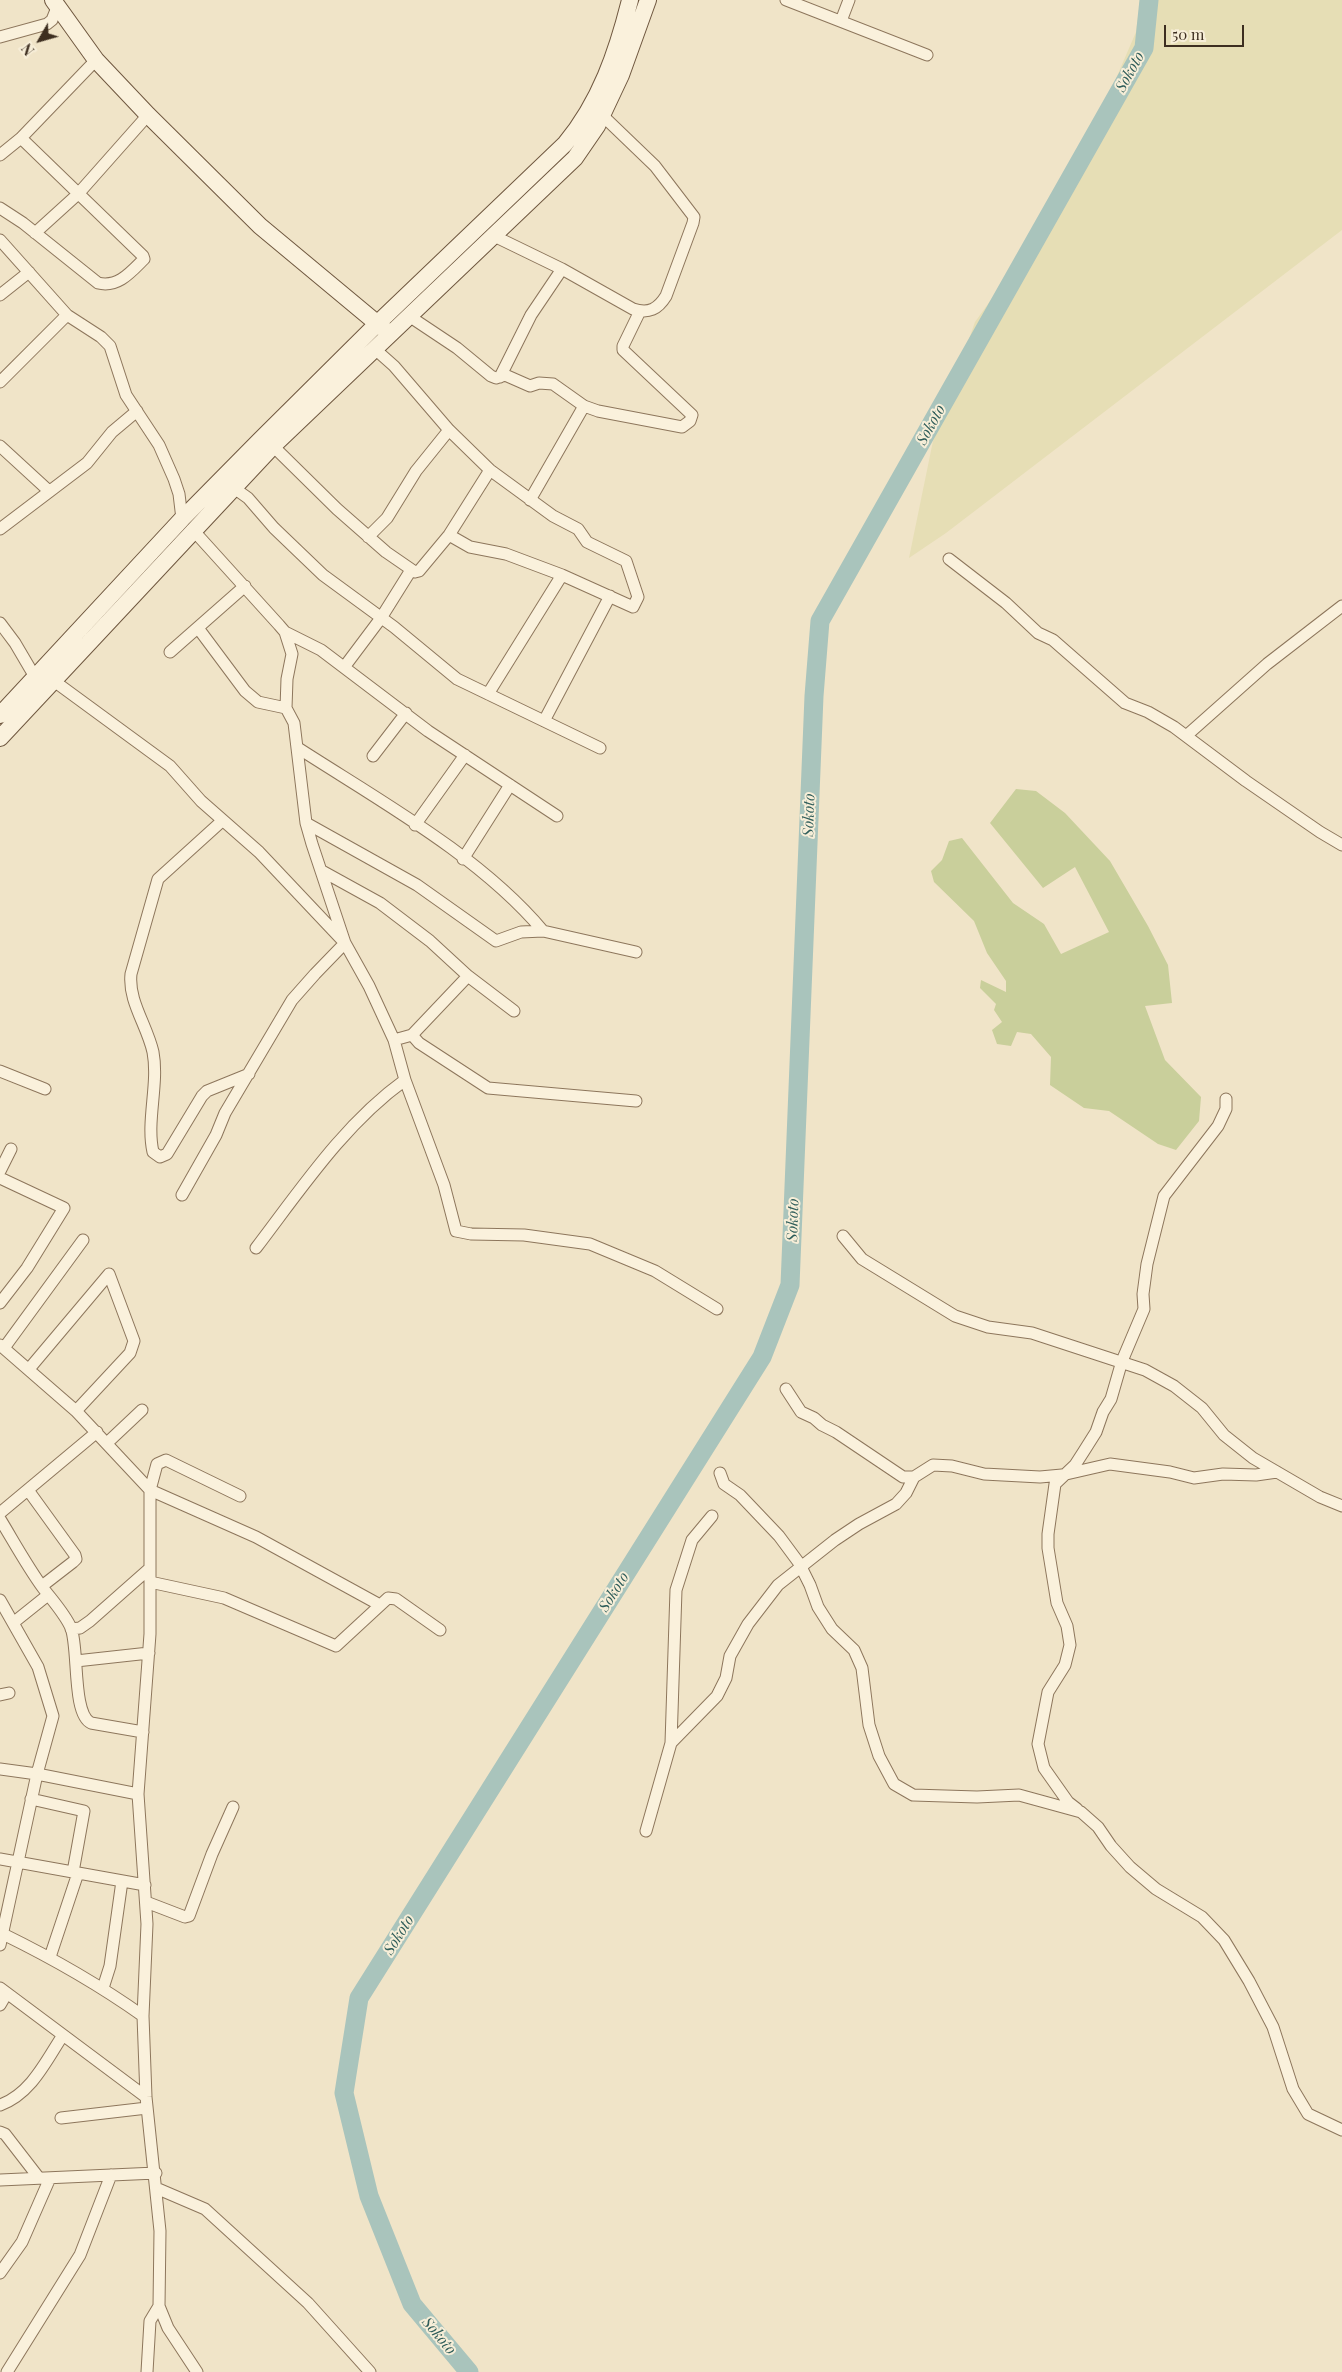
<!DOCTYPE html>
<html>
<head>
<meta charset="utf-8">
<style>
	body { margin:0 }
	#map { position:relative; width:1342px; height:2372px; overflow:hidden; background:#f0e4c8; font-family:"Playfair Display",serif }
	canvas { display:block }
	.north { position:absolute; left:15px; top:15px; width:50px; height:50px; -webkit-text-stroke:4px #f7eed8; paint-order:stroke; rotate:232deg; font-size:14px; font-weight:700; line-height:20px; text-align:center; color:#3d2e20 }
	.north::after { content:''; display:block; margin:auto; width:18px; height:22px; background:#3d2e20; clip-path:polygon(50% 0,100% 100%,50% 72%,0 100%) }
	.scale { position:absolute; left:1164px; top:25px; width:80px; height:22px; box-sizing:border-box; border:2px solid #3d2e20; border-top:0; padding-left:6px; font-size:15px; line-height:18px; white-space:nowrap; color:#3d2e20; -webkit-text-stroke:4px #f7eed8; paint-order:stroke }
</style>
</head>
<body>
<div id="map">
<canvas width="1342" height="2372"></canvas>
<div class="north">N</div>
<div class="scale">50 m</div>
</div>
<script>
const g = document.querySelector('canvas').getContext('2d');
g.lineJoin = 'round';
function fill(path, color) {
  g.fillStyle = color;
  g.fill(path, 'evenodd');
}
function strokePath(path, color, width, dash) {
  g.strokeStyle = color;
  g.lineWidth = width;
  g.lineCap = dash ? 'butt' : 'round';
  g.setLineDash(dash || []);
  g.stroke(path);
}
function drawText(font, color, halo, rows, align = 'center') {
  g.font = font + ' "Playfair Display",serif';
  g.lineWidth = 4;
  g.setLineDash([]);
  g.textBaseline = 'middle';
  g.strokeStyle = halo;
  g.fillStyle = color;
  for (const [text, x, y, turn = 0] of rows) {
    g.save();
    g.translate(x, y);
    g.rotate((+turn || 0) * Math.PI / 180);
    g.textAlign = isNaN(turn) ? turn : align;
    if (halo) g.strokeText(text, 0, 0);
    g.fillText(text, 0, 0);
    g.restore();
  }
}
fill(new Path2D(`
	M 1140,0 L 1342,0 L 1342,230 L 946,533 L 909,558 L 933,441 L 975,322 L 1066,195 L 1136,32 Z`), '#e6deb5');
fill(new Path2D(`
	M 1016,789 L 1036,791 L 1065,813 L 1110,861 L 1148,926 L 1168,965 L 1172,1003 L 1145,1006 L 1165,1060 L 1201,1097 L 1199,1121 L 1176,1150 L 1158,1144 L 1109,1111 L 1084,1108 L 1050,1085 L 1051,1057 L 1031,1034 L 1017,1032 L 1011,1046 L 997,1044 L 992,1030 L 1002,1022 L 994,1010 L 996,1004 L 980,988 L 981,980 L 1006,992 L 1006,981 L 987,953 L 974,921 L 934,882 L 931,871 L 942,860 L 949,841 L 962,838 L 1013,903 L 1044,924 L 1061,954 L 1109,932 L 1075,867 L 1043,888 L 990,823 Z`), '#c9cf9b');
strokePath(new Path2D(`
	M 469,2372 L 412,2304 L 369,2196 L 344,2093 L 359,1998 L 762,1357 L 790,1285 L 814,696 L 820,621 L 1144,48 L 1149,0`), '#a9c4bc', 19);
const street = new Path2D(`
	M 786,0 L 927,55
	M 841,21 L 849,0
	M 0,37 L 47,24 L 52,20 L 58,5
	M 0,155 L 21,138 L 96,60
	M 0,208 L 23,223 L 98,283 C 118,288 131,272 144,259 L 143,256 L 21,138
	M 35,233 L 78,194 L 148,115
	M 492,235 L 562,269 L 633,309 C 649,314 658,309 666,296 L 693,223 L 694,217 L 655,166 L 603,116
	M 0,240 L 67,315 L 101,337 L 110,346 L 126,395 L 159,445 L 174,479 L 179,494 L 182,519
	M 0,295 L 29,272
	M 409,316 L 457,348 L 491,376 L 496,378 L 505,375 L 530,386 L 539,383 L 553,384 L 584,406 L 598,411 L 682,427 L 690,421 L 692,415 L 623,350 L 623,346 L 640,311
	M 376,350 L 394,366 L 449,430 L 490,470 L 553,516 L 578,529 L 587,542 L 626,561 L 638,597 L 633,607 L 562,575 L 506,554 L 470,547 L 449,535
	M 500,377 L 531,315 L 562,269
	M 0,382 L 67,315
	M 0,446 L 49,491
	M 273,446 L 337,509 L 386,552 L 415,572 L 419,571 L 449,535 L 490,470
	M 234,488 L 248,498 L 274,528 L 323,575 L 394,627 L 457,679 L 600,748
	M 530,500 L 584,406
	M 0,529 L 87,463 L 112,432 L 137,411
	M 193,530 L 279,625 L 285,632 L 292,654 L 287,679 L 286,708 L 294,723 L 306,823 L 312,844 L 345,943 L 369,986 L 394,1040 L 405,1080 L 444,1185 L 456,1231 L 471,1234 L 524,1235 L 590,1244 L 655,1271 L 717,1309
	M 368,537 L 387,518 L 416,471 L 449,430
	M 949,559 L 1006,603 L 1038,633 L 1053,640 L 1125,703 L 1148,712 L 1174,727 L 1246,781 L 1320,832 L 1342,845
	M 0,623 L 15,643 L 35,677
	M 198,628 L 245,691 L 258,702 L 286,708
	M 285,632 L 321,650 L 428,731 L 557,816
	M 170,652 L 245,586
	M 345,666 L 381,618 L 411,570
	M 54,681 L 170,766 L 201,801 L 259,852 L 344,942
	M 488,694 L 562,575
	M 544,721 L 610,596
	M 1186,736 L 1267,664 L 1342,606
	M 298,748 C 380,801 480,856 543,931
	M 373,756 L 406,713
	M 222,821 L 158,879 L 131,974 C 128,1001 147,1025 153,1052 C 159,1084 146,1121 153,1152 L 160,1157 L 167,1154 L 202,1096 L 207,1091 L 249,1074
	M 306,823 L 417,885 L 496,941 L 521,932 L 543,931 L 636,952
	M 415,825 L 465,755
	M 463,859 L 510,785
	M 322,871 L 380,903 L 430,941 L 468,976 L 514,1011
	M 412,1035 L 419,1043 L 488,1088 L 636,1101
	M 394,1040 L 412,1035 L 468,976
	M 0,1071 L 45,1089
	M 0,1171 L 11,1149
	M 0,1178 L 64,1208 L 27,1268 L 0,1303
	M 182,1195 L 216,1135 L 225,1113 L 292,1000 L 315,974 L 345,943
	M 843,1236 L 862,1259 L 955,1316 L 988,1327 L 1032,1333 L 1145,1370 L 1174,1386 L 1202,1408 L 1224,1435 L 1253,1458 L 1320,1497 L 1342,1506
	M 256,1248 C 301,1189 344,1124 405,1080
	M 0,1345 L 76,1411 L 150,1490 L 256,1537 L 380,1605
	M 4,1348 L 83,1240
	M 29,1369 L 109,1274
	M 786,1389 L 801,1412 L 814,1418 L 822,1425 L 836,1432 L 903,1477 L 914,1477 L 933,1465 L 952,1466 L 984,1474 L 1040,1477 L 1062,1475 L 1110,1464 L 1170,1472 L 1194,1478 L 1223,1474 L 1256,1475 L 1277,1472
	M 76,1411 L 130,1353 L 134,1341 L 109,1274
	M 107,1443 L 142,1410
	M 720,1473 L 724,1484 L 740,1495 L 779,1536 L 799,1563 L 810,1585 L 818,1607 L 832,1629 L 854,1650 L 862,1668 L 869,1725 L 879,1756 L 894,1784 L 913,1795 L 977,1797 L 1019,1795 L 1081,1812 L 1098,1827 L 1111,1846 L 1130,1867 L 1156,1889 L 1202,1917 L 1224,1940 L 1249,1981 L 1273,2027 L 1293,2089 L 1308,2114 L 1342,2130
	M 28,1490 L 75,1555 L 76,1559 L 73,1562 L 42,1586
	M 0,1513 L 97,1432
	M 0,1519 C 14,1542 27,1566 43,1588 C 52,1600 65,1614 71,1628 C 79,1648 72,1714 91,1723 L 143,1732
	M 150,1582 L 224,1598 L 336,1646 L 388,1598 L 396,1599 L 440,1630
	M 0,1600 L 38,1667 L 53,1716 L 37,1774 L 0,1945
	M 13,1623 L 48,1595
	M 71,1629 L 80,1628 L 90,1621 L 150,1568
	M 76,1661 L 149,1653
	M 0,1695 L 9,1693
	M 671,1743 L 717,1696 L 726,1678 L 730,1656 L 748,1624 L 778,1585 L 835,1540 L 859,1524 L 896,1504 L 906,1493 L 914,1477
	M 0,1769 L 37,1774 L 138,1794
	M 31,1799 L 84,1811 L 73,1872
	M 1077,1809 L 1068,1802 L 1044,1768 L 1038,1744 L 1048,1692 L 1065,1665 L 1070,1645 L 1067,1626 L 1057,1603 L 1048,1548 L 1048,1534 L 1055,1484 L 1075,1465 L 1084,1451 L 1096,1432 L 1103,1412 L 1111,1399 L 1122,1361 L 1144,1309 L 1143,1294 L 1147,1264 L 1164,1196 L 1218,1126 L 1226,1109 L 1226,1099
	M 646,1831 L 671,1743 L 676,1590 L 692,1540 L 712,1516
	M 0,1859 L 145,1885
	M 146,1902 L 185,1917 L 189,1916 L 212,1854 L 233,1807
	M 3,1934 C 52,1958 98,1984 143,2016
	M 50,1957 L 78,1873
	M 0,1988 L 146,2097
	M 103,1988 L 110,1966 L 122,1881
	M 0,2005 L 7,1993
	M 0,2105 C 31,2094 46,2061 63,2035
	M 61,2118 L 147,2108
	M 0,2132 L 5,2134 L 39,2178
	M 0,2180 L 156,2173
	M 156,2188 L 205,2209 L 308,2303 L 370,2372
	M 0,2273 L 22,2242 L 50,2178
	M 7,2372 L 80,2255 L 111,2175
	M 147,2372 L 150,2321 L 159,2306
	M 197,2372 L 168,2328 L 159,2306 L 160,2231 L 146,2097 L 143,2016 L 147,1924 L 138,1794 L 150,1634 L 150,1490 L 157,1464 L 166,1460 L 240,1496`);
const secondary = new Path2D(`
	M 53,0 L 96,60 L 148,115 L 260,226 L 385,330
	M 0,715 L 182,519 L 260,440 L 378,323 L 565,144 C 600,102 617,52 630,0
	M 0,738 L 273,446 L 575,158 L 597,126 L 621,75 L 648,0`);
strokePath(street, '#8d765c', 13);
strokePath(secondary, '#6f573f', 18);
strokePath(street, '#faf1dc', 11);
strokePath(secondary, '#faf1dc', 16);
drawText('italic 15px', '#2f5d5a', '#f7eed8', [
	["Sokoto",1130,72,-61],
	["Sokoto",931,425,-61],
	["Sokoto",809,815,-88],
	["Sokoto",793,1220,-88],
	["Sokoto",614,1592,-58],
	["Sokoto",399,1935,-58],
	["Sokoto",439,2336,50]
]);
</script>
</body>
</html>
